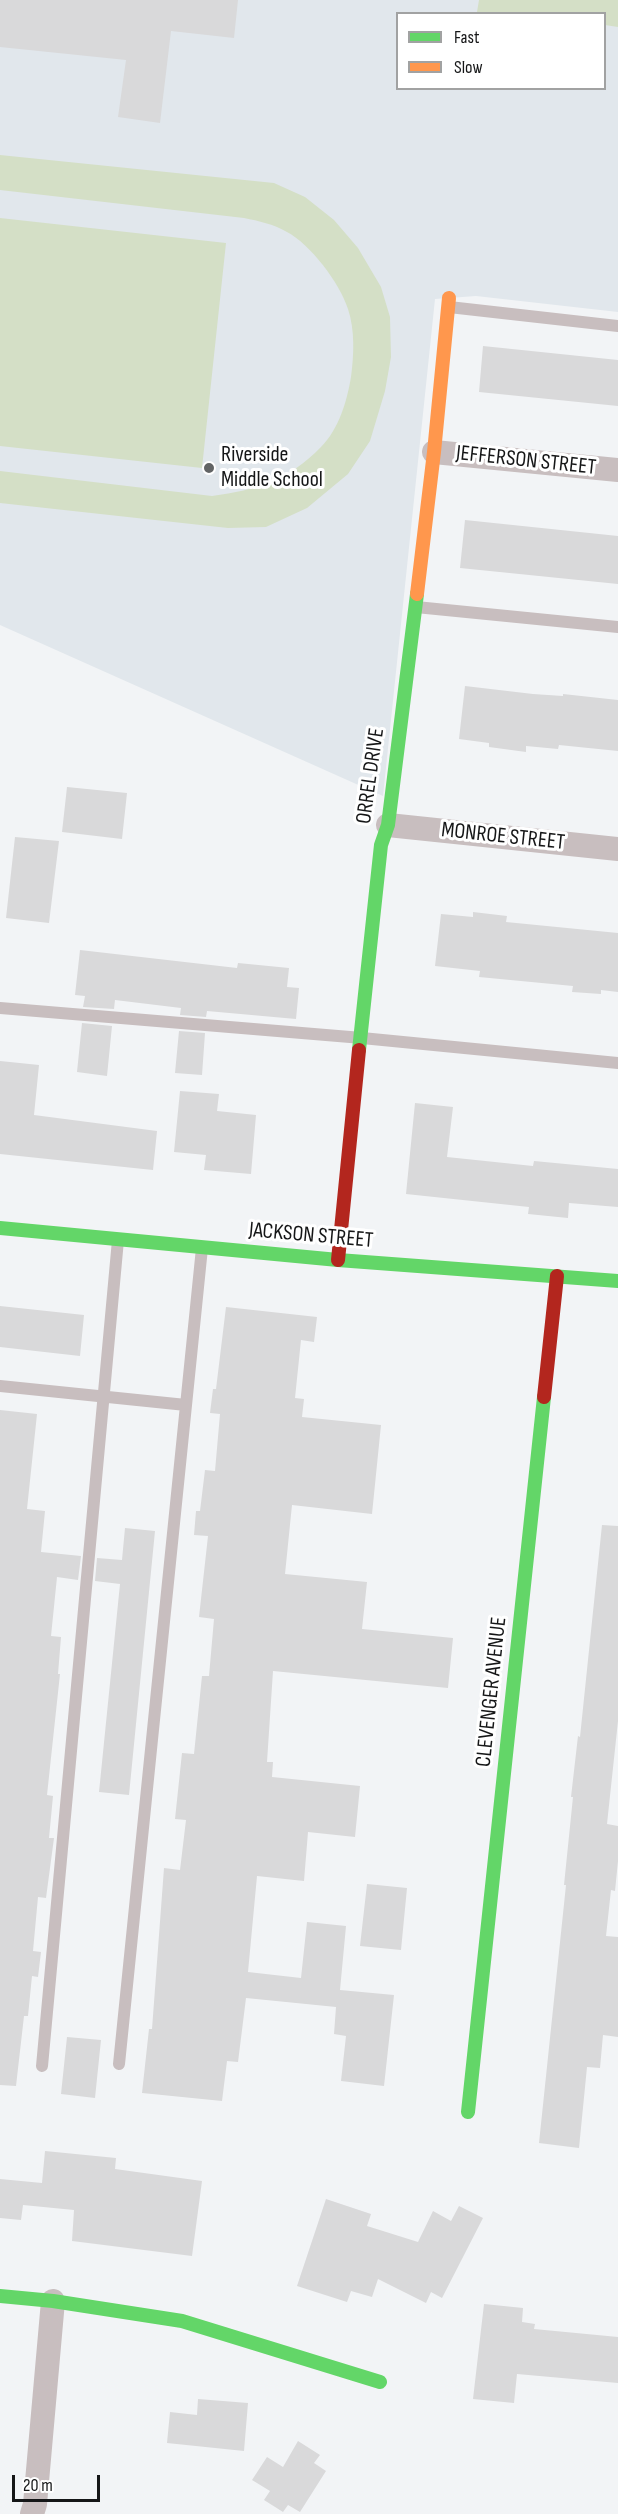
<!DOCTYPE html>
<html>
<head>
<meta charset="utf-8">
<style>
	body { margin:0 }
	#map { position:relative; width:618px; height:2514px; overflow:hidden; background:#f2f4f6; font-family:"Sofia Sans Condensed",sans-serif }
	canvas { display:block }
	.legend { position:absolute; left:396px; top:12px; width:210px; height:78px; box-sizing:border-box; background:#fff; border:2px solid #a1a2a2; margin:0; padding:8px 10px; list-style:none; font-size:18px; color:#151617 }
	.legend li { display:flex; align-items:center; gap:12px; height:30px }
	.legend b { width:30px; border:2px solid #a1a2a2 }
	.scale { position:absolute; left:12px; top:2475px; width:88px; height:27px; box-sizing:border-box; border:3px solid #151617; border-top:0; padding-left:8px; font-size:18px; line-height:21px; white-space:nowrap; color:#151617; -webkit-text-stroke:4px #fff; paint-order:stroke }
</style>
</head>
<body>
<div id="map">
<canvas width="618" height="2514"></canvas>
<ul class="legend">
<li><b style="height:8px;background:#63d668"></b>Fast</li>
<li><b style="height:8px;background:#ff974d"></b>Slow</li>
</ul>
<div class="scale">20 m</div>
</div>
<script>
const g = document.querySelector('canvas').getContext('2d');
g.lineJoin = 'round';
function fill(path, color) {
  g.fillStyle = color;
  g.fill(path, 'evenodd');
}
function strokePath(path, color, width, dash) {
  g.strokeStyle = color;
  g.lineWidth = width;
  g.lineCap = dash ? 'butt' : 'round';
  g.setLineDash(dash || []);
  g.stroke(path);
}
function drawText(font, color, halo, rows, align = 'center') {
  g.font = font + ' "Sofia Sans Condensed",sans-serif';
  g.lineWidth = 6;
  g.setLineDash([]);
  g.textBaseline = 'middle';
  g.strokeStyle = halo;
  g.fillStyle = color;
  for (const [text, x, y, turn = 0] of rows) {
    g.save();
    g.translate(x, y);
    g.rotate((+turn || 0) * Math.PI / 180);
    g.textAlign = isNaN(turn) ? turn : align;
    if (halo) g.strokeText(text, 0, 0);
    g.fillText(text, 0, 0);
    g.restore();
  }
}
fill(new Path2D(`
	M 0,0 L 618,0 L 618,312 L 476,296 L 435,299 L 383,796 L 0,625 ZM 398,14 L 604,14 L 604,88 L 398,88 Z`), '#e1e7ec');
fill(new Path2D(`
	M 479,0 L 618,0 L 618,27 L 605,25 L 604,14 L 477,12 Z
	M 0,155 L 274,183 L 305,197 L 334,220 L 358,248 L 381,287 L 390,317 L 391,357 L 385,391 L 370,441 L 348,474 L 307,508 L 266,527 L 228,528 L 0,503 L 0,471 L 212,496 C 257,490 289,480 321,447 C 339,429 347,401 351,377 C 354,355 355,330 348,309 C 340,283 310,244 287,232 C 273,224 259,221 244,218 L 0,190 Z
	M 0,218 L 226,243 L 202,468 L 0,446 Z`), '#d4dfc6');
fill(new Path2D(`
	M 0,0 L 238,0 L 234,38 L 171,31 L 160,123 L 118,117 L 126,60 L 0,47 Z
	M 483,346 L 618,360 L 618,406 L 479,392 Z
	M 465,520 L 618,536 L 618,584 L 460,568 Z
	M 465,686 L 533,694 L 563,696 L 563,694 L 618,700 L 618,751 L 559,745 L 558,749 L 526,746 L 526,752 L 489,747 L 489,743 L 459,739 Z
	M 67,787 L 127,793 L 122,839 L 62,832 Z
	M 15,837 L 59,841 L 49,923 L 6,918 Z
	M 473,912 L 507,916 L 506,922 L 618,933 L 618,992 L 601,990 L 601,994 L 572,992 L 573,986 L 479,977 L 480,971 L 435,966 L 441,914 L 473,917 Z
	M 80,950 L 237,968 L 238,963 L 289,968 L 287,987 L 299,988 L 296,1019 L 207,1011 L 206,1017 L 180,1015 L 181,1008 L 115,1000 L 114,1009 L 83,1007 L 85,996 L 75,995 Z
	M 82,1023 L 112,1026 L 107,1076 L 77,1072 Z
	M 179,1031 L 205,1033 L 202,1075 L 175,1073 Z
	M 0,1061 L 39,1065 L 34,1115 L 157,1131 L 153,1170 L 0,1154 Z
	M 180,1091 L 219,1094 L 217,1111 L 256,1115 L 251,1174 L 204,1170 L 206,1155 L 174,1152 Z
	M 415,1103 L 453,1107 L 447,1157 L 533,1166 L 534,1161 L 618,1169 L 618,1207 L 569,1203 L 568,1218 L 528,1214 L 529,1207 L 406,1194 Z
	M 0,1306 L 84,1315 L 80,1356 L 0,1347 Z
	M 226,1307 L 317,1317 L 314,1342 L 301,1340 L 295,1398 L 304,1399 L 302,1417 L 381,1425 L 372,1514 L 292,1505 L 285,1574 L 367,1582 L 362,1629 L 453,1638 L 448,1688 L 273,1671 L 267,1762 L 273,1762 L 272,1777 L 360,1786 L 355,1837 L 308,1832 L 304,1881 L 257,1876 L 248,1972 L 301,1978 L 307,1922 L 346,1926 L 340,1990 L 394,1995 L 384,2086 L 341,2081 L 346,2036 L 334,2034 L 336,2007 L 246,1998 L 238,2062 L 227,2061 L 222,2101 L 142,2093 L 149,2029 L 152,2029 L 164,1868 L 180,1870 L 186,1820 L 175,1819 L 182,1753 L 194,1754 L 202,1676 L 209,1676 L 214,1619 L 199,1617 L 208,1536 L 194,1535 L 196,1511 L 200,1511 L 205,1470 L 215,1471 L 220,1414 L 210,1413 L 213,1389 L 216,1389 Z
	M 0,1410 L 37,1414 L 27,1509 L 45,1511 L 41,1552 L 81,1556 L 78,1580 L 57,1577 L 51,1636 L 61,1637 L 58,1674 L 60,1674 L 47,1795 L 53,1796 L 49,1838 L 54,1838 L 46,1898 L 38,1897 L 33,1951 L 41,1952 L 38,1977 L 32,1976 L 28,2016 L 24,2016 L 16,2086 L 0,2085 Z
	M 602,1525 L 618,1526 L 618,1721 L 607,1824 L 618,1826 L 618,1861 L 615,1891 L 611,1890 L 606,1936 L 618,1937 L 618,2037 L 603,2035 L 600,2068 L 587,2067 L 579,2148 L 539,2143 L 566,1885 L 564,1885 L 573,1797 L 571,1797 L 578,1736 L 580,1737 Z
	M 125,1528 L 155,1531 L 129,1795 L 99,1792 L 120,1584 L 95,1581 L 97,1558 L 122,1560 Z
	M 367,1884 L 407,1888 L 401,1950 L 360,1946 Z
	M 67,2037 L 101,2040 L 95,2098 L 61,2094 Z
	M 45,2151 L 116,2158 L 115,2169 L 202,2181 L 192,2256 L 72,2241 L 74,2210 L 23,2205 L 21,2220 L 0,2218 L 0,2179 L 42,2183 Z
	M 326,2199 L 371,2214 L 367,2226 L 418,2242 L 433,2211 L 451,2221 L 459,2206 L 483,2218 L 442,2298 L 431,2292 L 426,2303 L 378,2279 L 372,2297 L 351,2291 L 347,2302 L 297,2286 Z
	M 484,2304 L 523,2308 L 522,2322 L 535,2324 L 534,2329 L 618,2337 L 618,2383 L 517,2374 L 514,2403 L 473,2399 Z
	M 198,2399 L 248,2403 L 244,2451 L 167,2443 L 170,2412 L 197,2415 Z
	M 298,2441 L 320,2455 L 314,2463 L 326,2471 L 300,2512 L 288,2505 L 283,2512 L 264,2500 L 270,2491 L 252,2480 L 267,2457 L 283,2467 Z`), '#d9d9da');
strokePath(new Path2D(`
	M 449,307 L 618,326
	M 416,607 L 618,627
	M 0,1008 L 362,1038 L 618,1063
	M 0,1386 L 186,1405
	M 119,2064 L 202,1248
	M 42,2066 L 118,1240`), '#c8bebf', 12);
strokePath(new Path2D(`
	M 434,452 L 618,470
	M 388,825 L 618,849
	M 32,2514 L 35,2504 L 53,2301`), '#c8bebf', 24);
strokePath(new Path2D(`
	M 359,1050 L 381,845 L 388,825 L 417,594
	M 0,1228 L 338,1260 L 618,1281
	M 468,2112 L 544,1397
	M 0,2296 L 53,2301 L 182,2321 L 380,2382`), '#63d668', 14);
strokePath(new Path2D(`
	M 417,594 L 434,452 L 449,298`), '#ff974d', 14);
strokePath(new Path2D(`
	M 338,1260 L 359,1050
	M 544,1397 L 557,1276`), '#b3261e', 14);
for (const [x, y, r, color] of [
	[209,468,6,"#626465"]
]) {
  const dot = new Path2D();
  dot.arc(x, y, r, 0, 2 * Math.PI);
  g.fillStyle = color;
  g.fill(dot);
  strokePath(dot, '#fff', 2);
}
drawText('22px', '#151617', '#fff', [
	["Riverside",221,455],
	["Middle School",221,480]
], 'left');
drawText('22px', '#151617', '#fff', [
	["JEFFERSON STREET",526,461,6],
	["ORREL DRIVE",371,776,-82],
	["MONROE STREET",503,837,6],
	["JACKSON STREET",311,1236,5],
	["CLEVENGER AVENUE",492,1692,-84]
]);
</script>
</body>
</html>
